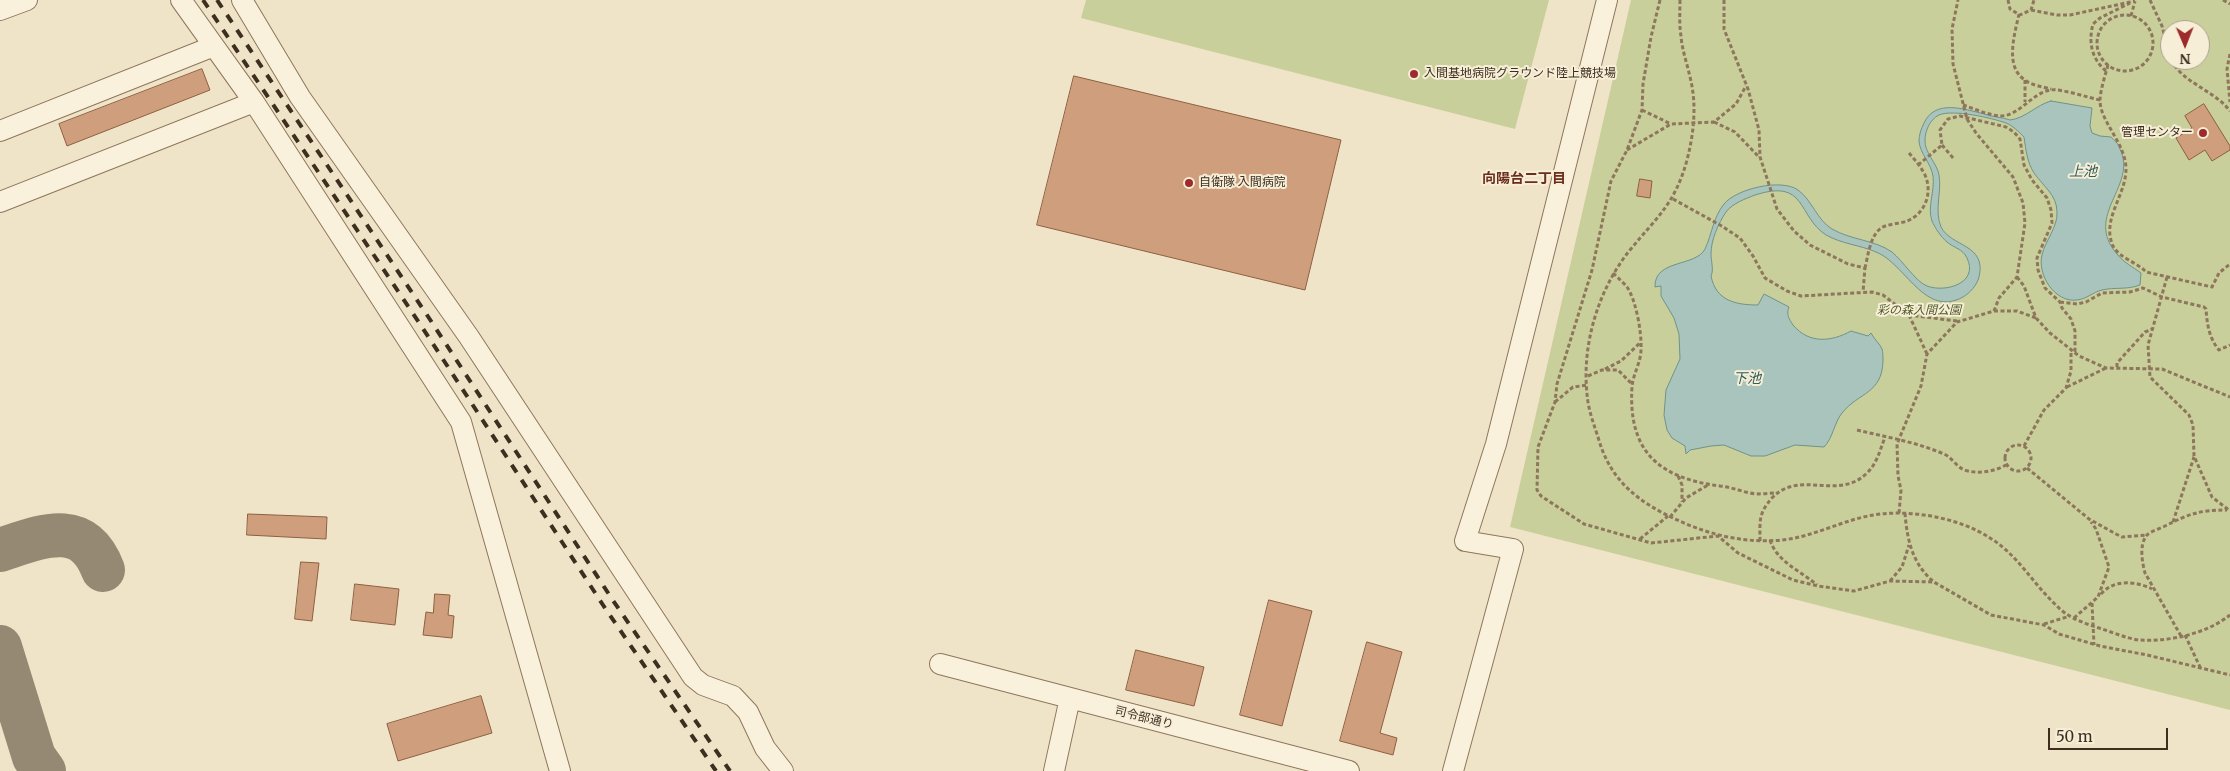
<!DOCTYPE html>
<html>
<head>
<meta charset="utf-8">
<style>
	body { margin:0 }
	#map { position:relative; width:2230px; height:771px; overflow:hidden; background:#f0e4c8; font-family:Merriweather,serif }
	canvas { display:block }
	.north { position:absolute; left:2160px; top:20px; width:50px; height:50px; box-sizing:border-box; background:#f7eed8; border:1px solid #ada18e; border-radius:50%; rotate:179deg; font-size:14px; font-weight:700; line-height:20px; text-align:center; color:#3d2e20 }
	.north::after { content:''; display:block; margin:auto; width:18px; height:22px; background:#9e2a2b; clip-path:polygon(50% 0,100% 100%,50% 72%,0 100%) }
	.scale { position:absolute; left:2048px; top:728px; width:120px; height:22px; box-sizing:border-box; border:2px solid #3d2e20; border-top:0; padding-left:6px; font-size:15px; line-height:18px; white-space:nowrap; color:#3d2e20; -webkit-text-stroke:4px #f7eed8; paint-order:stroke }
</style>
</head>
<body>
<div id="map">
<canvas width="2230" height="771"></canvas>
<div class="north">N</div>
<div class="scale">50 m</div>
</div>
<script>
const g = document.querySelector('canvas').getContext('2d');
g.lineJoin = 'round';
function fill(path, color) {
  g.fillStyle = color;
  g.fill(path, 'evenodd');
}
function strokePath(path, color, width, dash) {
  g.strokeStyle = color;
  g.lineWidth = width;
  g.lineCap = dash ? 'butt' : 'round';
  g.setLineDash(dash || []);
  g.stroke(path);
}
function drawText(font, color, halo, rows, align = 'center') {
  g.font = font + ' Merriweather,"Noto Sans JP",serif';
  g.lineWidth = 4;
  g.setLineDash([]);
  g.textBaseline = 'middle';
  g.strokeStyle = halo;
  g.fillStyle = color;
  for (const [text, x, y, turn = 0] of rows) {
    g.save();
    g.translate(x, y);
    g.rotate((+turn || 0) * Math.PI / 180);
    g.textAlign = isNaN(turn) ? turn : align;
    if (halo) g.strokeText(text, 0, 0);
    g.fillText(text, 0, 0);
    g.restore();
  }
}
fill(new Path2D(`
	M 1086,0 L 1549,0 L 1515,129 L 1081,18 Z
	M 1631,0 L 2230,0 L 2230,710 L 1510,527 ZM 2170,30 L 2200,30 L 2200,60 L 2170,60 Z`), '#c9cf9b');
const water = new Path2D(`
	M 2051,101 L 2092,108 L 2090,126 L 2092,133 L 2100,136 L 2111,137 C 2114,140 2119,144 2120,149 C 2138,186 2083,215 2117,254 C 2123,262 2133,267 2141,273 L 2140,285 C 2127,290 2115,287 2102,290 C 2093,292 2087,299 2077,300 C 2055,303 2037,275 2042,255 C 2045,241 2058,227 2057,212 C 2057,195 2043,186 2034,173 C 2027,162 2026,150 2024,137 C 2019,132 2012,125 2006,123 C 1992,118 1953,109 1939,115 C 1930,119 1925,131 1925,140 C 1924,152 1937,163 1939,175 C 1942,192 1934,210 1941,227 C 1951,247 1987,244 1979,277 C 1977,285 1970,293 1963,297 C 1924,318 1906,264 1876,252 C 1860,245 1842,244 1826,235 C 1797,216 1807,178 1755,195 C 1745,199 1733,203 1726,212 C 1718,224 1711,240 1711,254 C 1711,261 1714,270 1711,276 C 1716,301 1736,305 1758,305 L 1764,294 L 1789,307 C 1786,314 1789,319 1793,325 C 1809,344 1831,342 1851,331 L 1868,336 L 1871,333 C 1874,339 1880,344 1882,349 C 1883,352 1883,357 1883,361 C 1882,394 1859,392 1842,413 C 1834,423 1833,438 1824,447 L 1795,445 L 1765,456 L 1751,456 L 1724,445 L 1711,446 L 1690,450 L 1686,454 L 1685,446 L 1672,438 L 1667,430 L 1664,415 L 1666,390 L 1680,359 L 1679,334 L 1674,318 L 1661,296 L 1661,286 L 1655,287 C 1654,259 1696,267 1705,249 C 1712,234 1713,218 1724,204 C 1736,189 1781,178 1798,190 C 1812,200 1817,220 1832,229 C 1851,240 1875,240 1892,252 C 1903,261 1916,282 1927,286 C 1946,293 1979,283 1967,258 C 1963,249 1954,248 1947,242 C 1941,237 1935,228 1932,221 C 1927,207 1935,191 1933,176 C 1931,163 1920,154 1919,141 C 1919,135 1921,129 1924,123 C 1935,99 1964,109 1984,114 C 1992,117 2002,117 2010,120 C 2026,118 2036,105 2051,101 Z`);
fill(water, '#a9c4bc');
strokePath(water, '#6f938a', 1);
strokePath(new Path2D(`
	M 0,550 C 40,537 83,517 103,570
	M 0,647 L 34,757 L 44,771`), '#968974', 44);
const building = new Path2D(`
	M 202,69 L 210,90 L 67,146 L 59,124 Z
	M 1074,76 L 1341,140 L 1305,290 L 1037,225 Z
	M 2204,104 L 2230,146 L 2230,150 L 2212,161 L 2205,150 L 2189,160 L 2176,138 L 2192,128 L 2185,116 Z
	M 1640,179 L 1652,181 L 1650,198 L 1637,196 Z
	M 248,514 L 327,517 L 326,539 L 247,535 Z
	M 301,562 L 319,563 L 312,621 L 295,619 Z
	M 355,584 L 399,589 L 395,625 L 351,620 Z
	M 435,594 L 450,595 L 448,615 L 454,616 L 452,638 L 423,635 L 426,612 L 433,613 Z
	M 1269,600 L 1312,611 L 1282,726 L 1240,715 Z
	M 1367,642 L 1402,652 L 1380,733 L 1397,738 L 1393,755 L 1340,741 Z
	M 1136,650 L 1204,667 L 1194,706 L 1126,690 Z
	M 481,696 L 492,733 L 398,761 L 387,724 Z`);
fill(building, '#cf9f7d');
strokePath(building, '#8d5f41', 1);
const minor = new Path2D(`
	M 181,0 L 254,102 L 461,422 L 560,771
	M 242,0 L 300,97 L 469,337 L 693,677 L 703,685 L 733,696 L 748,712 L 765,748 L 783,771
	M 0,10 L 27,0
	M 0,131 L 214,46
	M 0,202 L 254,102
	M 940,664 L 1349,771
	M 1054,771 L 1070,698
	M 1453,771 L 1513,549 L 1465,541 L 1496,444 L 1607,0`);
strokePath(minor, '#8d765c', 22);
strokePath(new Path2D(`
	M 1660,0 L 1651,37 L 1643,84 L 1642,110 L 1627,150 L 1611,181 L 1592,270 L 1557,384 L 1555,402 L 1538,447 L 1537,490 L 1541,496 L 1584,524 L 1651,543 L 1718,536 L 1738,553 L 1793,580 L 1818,586 L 1854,591 L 1890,581 L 1934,582 L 1991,615 L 2044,625 L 2059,634 L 2100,646 L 2147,655 L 2230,675
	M 1680,0 C 1680,12 1679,24 1681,36 C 1682,50 1687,63 1690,77 C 1697,104 1694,133 1687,160 C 1675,204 1657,217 1630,250 C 1597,291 1580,349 1588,402 C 1590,414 1594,425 1598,437 C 1608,473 1628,494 1661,512 C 1699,532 1738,544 1782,540 C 1812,537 1839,522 1868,516 C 1906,508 1958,517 1990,538 C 2018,555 2033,584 2057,606 C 2068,618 2084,623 2099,628 C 2112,632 2125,638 2139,640 C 2169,642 2206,634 2230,615
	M 1724,0 L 1724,29 L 1748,89 L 1759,130 L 1760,157 L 1777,209 L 1794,231 L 1810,245 L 1848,264 L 1865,268 L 1863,292
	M 2008,0 L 2010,9 L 2020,15 L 2031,10 L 2034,0
	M 2150,0 L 2162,26 L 2170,57
	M 2223,0 L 2230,4
	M 2031,10 L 2057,15 L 2070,15 L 2135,1
	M 2019,14 C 2015,33 2004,67 2025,80 C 2031,85 2043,87 2051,89
	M2097 43a28 28 0 1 1 56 0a28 28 0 1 1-56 0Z
	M 2131,16 L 2135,1
	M 2230,54 L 2227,69 L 2230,102
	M 2171,60 C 2184,84 2214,90 2230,111
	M 2108,65 C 2105,76 2101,88 2100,99 C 2099,121 2126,143 2126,169 C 2126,196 2101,219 2113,246 C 2119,258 2137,262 2146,272 L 2212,287 L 2219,273 L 2230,264
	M 2106,71 C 2092,59 2088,43 2093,24 L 2100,18 L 2130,3
	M 2025,80 L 2025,102
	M 1963,105 C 1975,109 1988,115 2000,116 C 2020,116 2031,93 2051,90 C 2059,88 2090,98 2100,100
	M 1642,110 L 1671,124
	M 1714,122 L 1735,132 L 1759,157
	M 1942,145 L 1954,159
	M 1627,150 L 1671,124 L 1714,122 L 1736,104 L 1746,86
	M 1918,165 L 1942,145 L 1940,130 L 1948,119 L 1960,116 L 2006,127 L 2014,132 L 2020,139 L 2024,165 L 2032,180 L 2047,198 L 2051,210 L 2052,223 L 2037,258 L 2038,270 L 2045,288 L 2060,302 L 2062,308 L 2071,319 L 2075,331 L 2075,353
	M 1673,199 L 1720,225 L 1740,238 L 1753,256 L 1765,278 L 1787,291 L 1801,296 L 1872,292 L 1883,295 L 1909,315 L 1957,321
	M 1865,268 C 1868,256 1870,236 1881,228 C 1887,224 1899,224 1907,221 C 1925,214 1933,193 1925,175 C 1921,167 1915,160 1909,153
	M 1613,273 C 1618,278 1623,282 1627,287 C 1636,300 1642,333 1641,350 C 1641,362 1633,374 1632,387 C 1628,451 1658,478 1720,486 C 1731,487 1740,491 1750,493 C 1758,495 1768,493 1777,493
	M 2017,277 L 2024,286 L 2036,318 L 2050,333 L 2079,356 L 2106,368 L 2162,369 L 2230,397
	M 2167,277 L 2148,345 L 2150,377 L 2189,415 L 2193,425 L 2194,456 L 2212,497 L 2230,511
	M 2060,302 L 2077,304 L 2086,302 L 2102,293 L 2130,292 L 2143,288 L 2162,297 L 2204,307 L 2206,309 C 2207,324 2209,338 2219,350 L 2230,345
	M 1994,311 L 2017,311 L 2036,318
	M 1909,315 L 1927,354
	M 2117,367 L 2117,363 L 2145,332 L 2152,329
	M 1605,369 L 1621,361 L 1641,342
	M 1588,376 L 1602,370 L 1618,370 L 1632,384
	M 2067,387 L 2106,368
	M 1555,402 L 1573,387 L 1588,385
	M 1857,430 C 1886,437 1916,442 1944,454 C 1953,458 1957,469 1968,471 C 1981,474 1995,471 2006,465
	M2005 458a13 13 0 1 1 26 0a13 13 0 1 1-26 0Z
	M 2024,446 L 2044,410 L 2066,388 L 2071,371 L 2071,351
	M 2027,468 L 2089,519 L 2116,534 L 2122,537 L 2147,535
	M 1678,476 L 1682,485 L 1682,502
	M 1899,513 L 1901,490 L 1898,476 L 1897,444 L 1921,386 L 1927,354 L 1957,322 L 1994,311 L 1999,298 L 2017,277 L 2025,223 L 2023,203 L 2013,177 L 1976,133 L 1967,119 L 1953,64 L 1952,29 L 1958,0
	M 1905,513 C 1907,539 1912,564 1934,582
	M 1670,517 L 1686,498 L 1708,485
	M 2173,522 L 2194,457
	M 1640,539 L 1668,516
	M 1770,540 C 1777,562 1801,571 1817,585
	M 1760,541 C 1760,521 1758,514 1772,498 C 1799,469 1837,501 1866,474 C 1877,464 1880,450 1885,437
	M 1890,581 L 1902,567 L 1909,545
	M 2101,594 C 2114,579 2136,581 2152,589
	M 2092,603 L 2094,645
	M 2074,618 L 2098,597 L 2109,567 L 2096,529 L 2091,522
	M 2044,624 L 2070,616
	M 2185,635 L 2200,667
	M 2181,636 L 2145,573 C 2142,562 2139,544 2147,535 C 2151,531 2159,529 2165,526 C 2189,514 2199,510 2227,510`), '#8d765c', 3, [4, 2.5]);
strokePath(minor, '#faf1dc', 20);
strokePath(new Path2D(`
	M 203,0 L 420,324 L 603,605 L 716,771
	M 217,0 L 429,318 L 612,599 L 730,771`), '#3d2e20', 4, [9, 9]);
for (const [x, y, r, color] of [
	[1414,74,5,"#9e2a2b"],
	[2203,133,5,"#9e2a2b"],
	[1189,183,5,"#9e2a2b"]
]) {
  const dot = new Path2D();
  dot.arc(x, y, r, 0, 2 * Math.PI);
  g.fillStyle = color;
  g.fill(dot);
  strokePath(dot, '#f7eed8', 2);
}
drawText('12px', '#3d2e20', '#f7eed8', [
	["入間基地病院グラウンド陸上競技場",1424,74],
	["管理センター",2193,133,"right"],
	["自衛隊 入間病院",1199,183]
], 'left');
drawText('italic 12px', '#4d5a26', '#f7eed8', [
	["彩の森入間公園",1919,311]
]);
drawText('12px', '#3d2e20', '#f7eed8', [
	["司令部通り",1144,718,14]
]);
drawText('italic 14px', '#2f5d5a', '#f7eed8', [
	["上池",2083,172],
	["下池",1747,379]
]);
drawText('bold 14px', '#6b2e1e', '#f7eed8', [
	["向陽台二丁目",1524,179]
]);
</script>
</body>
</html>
